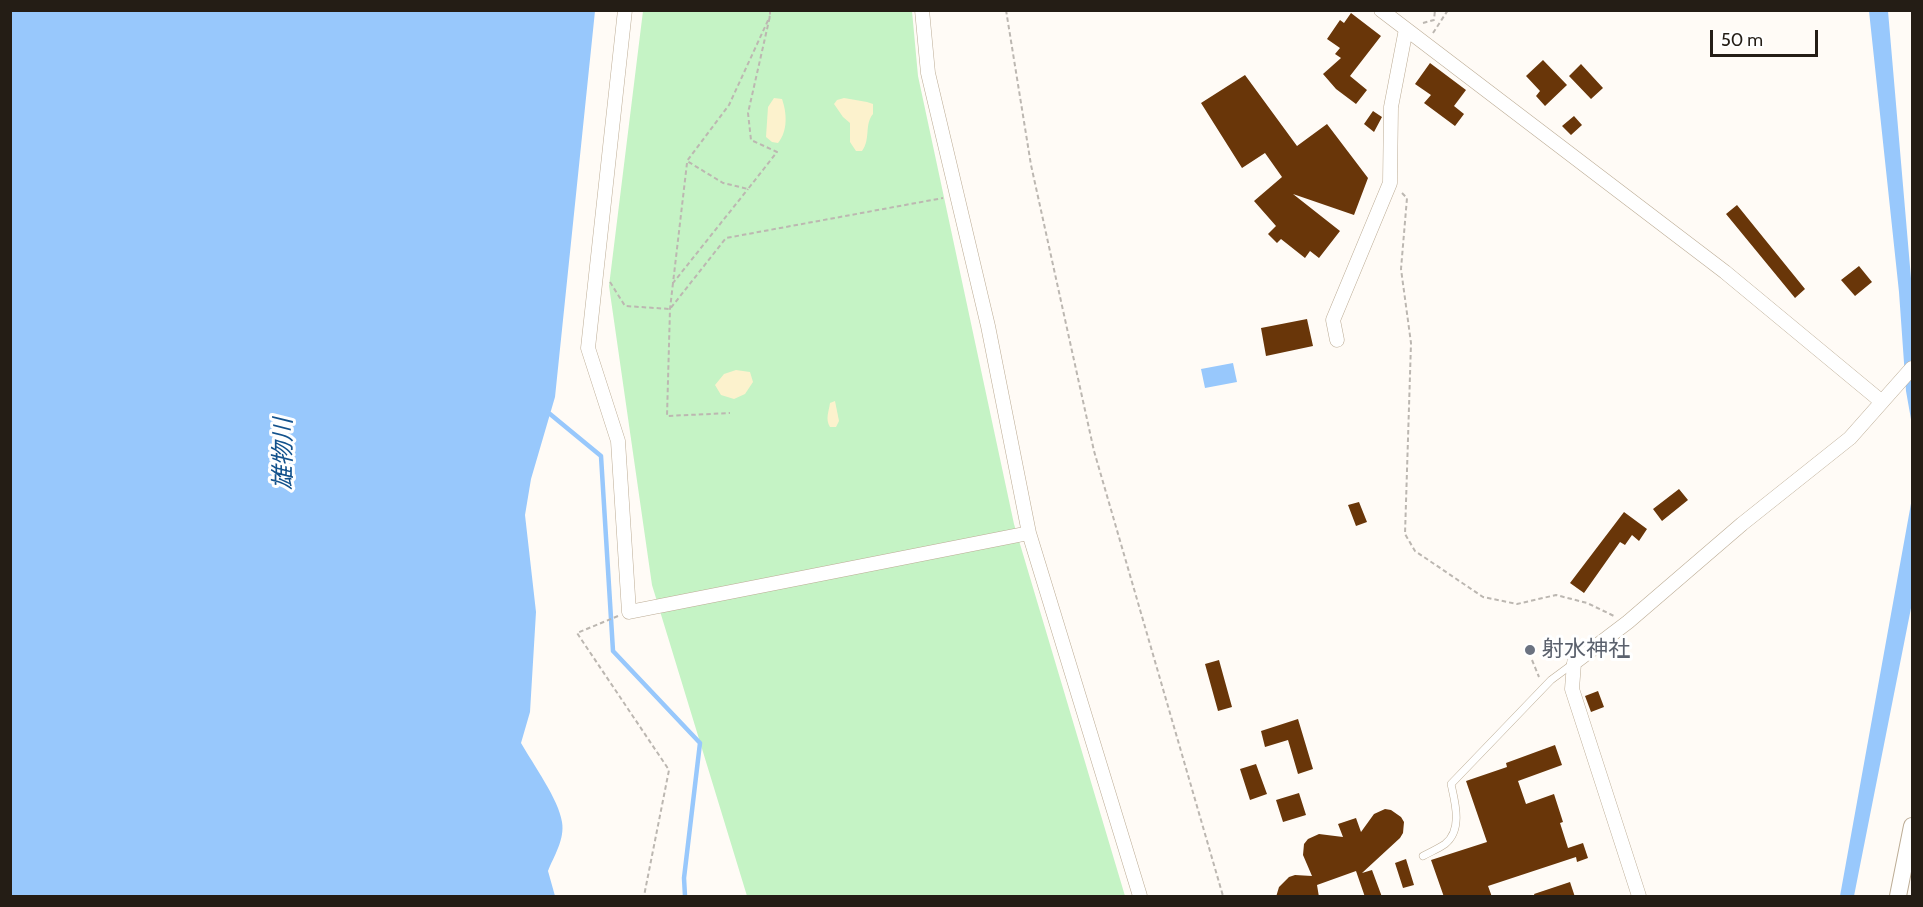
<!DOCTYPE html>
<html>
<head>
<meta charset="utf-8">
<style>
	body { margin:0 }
	#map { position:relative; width:1923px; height:907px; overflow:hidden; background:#fffbf6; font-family:Cabin,sans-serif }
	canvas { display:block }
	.frame { position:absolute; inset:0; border:12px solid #241d15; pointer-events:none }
	.scale { position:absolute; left:1710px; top:30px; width:108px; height:27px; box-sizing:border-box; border:3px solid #241d15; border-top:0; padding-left:8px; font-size:18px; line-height:21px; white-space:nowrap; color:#241d15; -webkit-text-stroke:4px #fff; paint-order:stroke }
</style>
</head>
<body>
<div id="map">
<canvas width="1923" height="907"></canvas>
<div class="frame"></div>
<div class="scale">50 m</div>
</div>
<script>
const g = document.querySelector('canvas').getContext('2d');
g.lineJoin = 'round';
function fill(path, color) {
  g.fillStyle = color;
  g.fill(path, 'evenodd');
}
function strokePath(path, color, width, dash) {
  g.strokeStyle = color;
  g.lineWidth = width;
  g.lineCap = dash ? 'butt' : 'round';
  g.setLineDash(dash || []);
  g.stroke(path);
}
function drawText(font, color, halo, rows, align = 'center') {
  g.font = font + ' Cabin,"Noto Sans JP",sans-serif';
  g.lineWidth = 6;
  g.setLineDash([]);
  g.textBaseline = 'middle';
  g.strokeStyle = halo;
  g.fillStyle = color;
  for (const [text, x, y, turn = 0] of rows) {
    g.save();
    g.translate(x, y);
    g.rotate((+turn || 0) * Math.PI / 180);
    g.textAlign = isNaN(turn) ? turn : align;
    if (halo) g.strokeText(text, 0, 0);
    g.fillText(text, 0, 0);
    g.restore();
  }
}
fill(new Path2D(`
	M 643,11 L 912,11 L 918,76 L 1014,524 L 1125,896 L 747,896 L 652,585 L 609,286 Z`), '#c5f3c5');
fill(new Path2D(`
	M 774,98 L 782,99 C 787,113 788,131 778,143 L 772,142 L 766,137 L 768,107 Z
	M 844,98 L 867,102 L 873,104 L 873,114 C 864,125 871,139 862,151 L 856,151 L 850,142 L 850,123 L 843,117 L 834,104 L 837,100 Z
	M 736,370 L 750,372 L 753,382 L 745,394 L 734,399 L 721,395 L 715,385 L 724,374 Z
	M 835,401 L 839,421 L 836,427 L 830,427 C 825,419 829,411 830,403 Z`), '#fcf2cd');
fill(new Path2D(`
	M 10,11 L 595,11 L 555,397 L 531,479 L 525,515 L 536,612 L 530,712 L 521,743 C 533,764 559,800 562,822 C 565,839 554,856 548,871 L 555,896 L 11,896 Z
	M 1869,11 L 1888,11 L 1912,290 L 1912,425 L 1906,391 L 1899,292 Z
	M 1233,363 L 1237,382 L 1205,388 L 1201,369 Z
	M 1912,498 L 1912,603 L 1854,896 L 1840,896 Z`), '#98c8fc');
strokePath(new Path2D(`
	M 550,414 L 601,456 L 613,651 L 700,743 L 684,878 L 685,896`), '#98c8fc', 4.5);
fill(new Path2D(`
	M 1351,13 L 1381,36 L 1350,76 L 1367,90 L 1356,104 L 1336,89 L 1323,74 L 1341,58 L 1335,54 L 1340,48 L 1327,39 L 1340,20 L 1344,23 Z
	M 1543,60 L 1567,85 L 1545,106 L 1536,96 L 1540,91 L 1526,76 Z
	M 1430,63 L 1466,90 L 1454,106 L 1464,114 L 1455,126 L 1424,103 L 1431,95 L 1415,84 Z
	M 1581,64 L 1603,88 L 1591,99 L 1569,76 Z
	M 1245,75 L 1297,146 L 1327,124 L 1368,178 L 1354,215 L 1293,194 L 1340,231 L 1319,258 L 1310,251 L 1305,258 L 1281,239 L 1277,243 L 1268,234 L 1276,226 L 1254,201 L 1282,177 L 1265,153 L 1242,168 L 1201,103 Z
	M 1373,111 L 1382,117 L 1374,132 L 1364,124 Z
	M 1574,116 L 1582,125 L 1571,135 L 1562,126 Z
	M 1737,205 L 1805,289 L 1795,298 L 1726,214 Z
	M 1859,266 L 1872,282 L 1855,296 L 1841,280 Z
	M 1307,319 L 1313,346 L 1266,356 L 1261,328 Z
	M 1679,489 L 1688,500 L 1662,521 L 1653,509 Z
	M 1359,502 L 1367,522 L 1356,526 L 1348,505 Z
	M 1624,512 L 1647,529 L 1639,541 L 1632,535 L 1625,545 L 1620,542 L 1584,593 L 1570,583 Z
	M 1219,660 L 1232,707 L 1218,711 L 1205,664 Z
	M 1598,691 L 1604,707 L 1591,712 L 1585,696 Z
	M 1298,719 L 1313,769 L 1298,774 L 1288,740 L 1265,747 L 1261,731 Z
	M 1555,745 L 1562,765 L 1518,781 L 1526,804 L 1554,794 L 1563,822 L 1560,823 L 1568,848 L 1583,843 L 1588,858 L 1577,862 L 1576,857 L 1488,886 L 1492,897 L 1444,897 L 1431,860 L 1487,842 L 1466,781 L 1507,767 L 1506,763 Z
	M 1256,764 L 1267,794 L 1250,800 L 1240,769 Z
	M 1299,793 L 1306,815 L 1283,822 L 1276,800 Z
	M 1385,809 L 1391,810 L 1401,817 L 1404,822 L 1403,833 L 1400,838 L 1362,873 L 1372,870 L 1382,897 L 1365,897 L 1356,871 L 1317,885 L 1319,897 L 1276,897 L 1279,887 L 1289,877 L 1295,875 L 1312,876 L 1303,855 L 1304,844 L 1308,839 L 1319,834 L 1343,837 L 1338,824 L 1356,818 L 1361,832 L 1374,814 Z
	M 1406,859 L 1414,885 L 1403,888 L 1395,863 Z
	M 1570,882 L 1575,897 L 1535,897 L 1534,894 Z`), '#693609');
const service = new Path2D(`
	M 1423,856 C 1430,852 1438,849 1445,844 C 1463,830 1455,802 1451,784 L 1551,680 L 1574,663`);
const minor = new Path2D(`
	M 625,10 L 588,348 L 618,441 L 629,612 L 1029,533
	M 922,10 L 928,73 L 988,326 L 1029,533 L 1140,896
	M 1381,10 L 1725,272 L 1882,402
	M 1337,340 L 1333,320 L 1390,183 L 1391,107 L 1406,29
	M 1639,896 L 1572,689 L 1574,663 L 1628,622 L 1742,524 L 1850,438 L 1912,368`);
const tertiary = new Path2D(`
	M 1898,896 L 1912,826`);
strokePath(service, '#bcac95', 8);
strokePath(minor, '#bcac95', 15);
strokePath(tertiary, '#bcac95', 18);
strokePath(new Path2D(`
	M 770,10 L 770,16 L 748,113 L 751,140 L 777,152 L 748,189 L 723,183 L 687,161 L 729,105 L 770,16
	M 1006,10 L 1031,165 L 1094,451 L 1223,896
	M 1423,23 L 1434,20 L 1435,10
	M 1433,33 L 1448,10
	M 687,163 L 673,283 L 748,189
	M 1402,193 L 1407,198 L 1401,269 L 1411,343 L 1405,534 L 1415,551 L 1483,597 L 1517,604 L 1556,595 L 1587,603 L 1614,616
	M 610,282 L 625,306 L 670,309 L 726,238 L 943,198
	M 673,283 L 670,309 L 667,416 L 730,413
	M 618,616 L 577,633 L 669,770 L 644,896
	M 1532,660 L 1539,677`), '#bcb7b1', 2, [4.5, 3]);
strokePath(service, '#fff', 7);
strokePath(minor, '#fff', 14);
strokePath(tertiary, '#fff', 16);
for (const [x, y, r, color] of [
	[1530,650,6,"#6b7280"]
]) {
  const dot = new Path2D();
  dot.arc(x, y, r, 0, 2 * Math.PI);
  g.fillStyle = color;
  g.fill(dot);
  strokePath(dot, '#fff', 2);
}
drawText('22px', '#5b616d', '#fff', [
	["射水神社",1542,650]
], 'left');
drawText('italic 24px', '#13528c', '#fff', [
	["雄物川",284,454,-90]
]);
</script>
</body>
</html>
